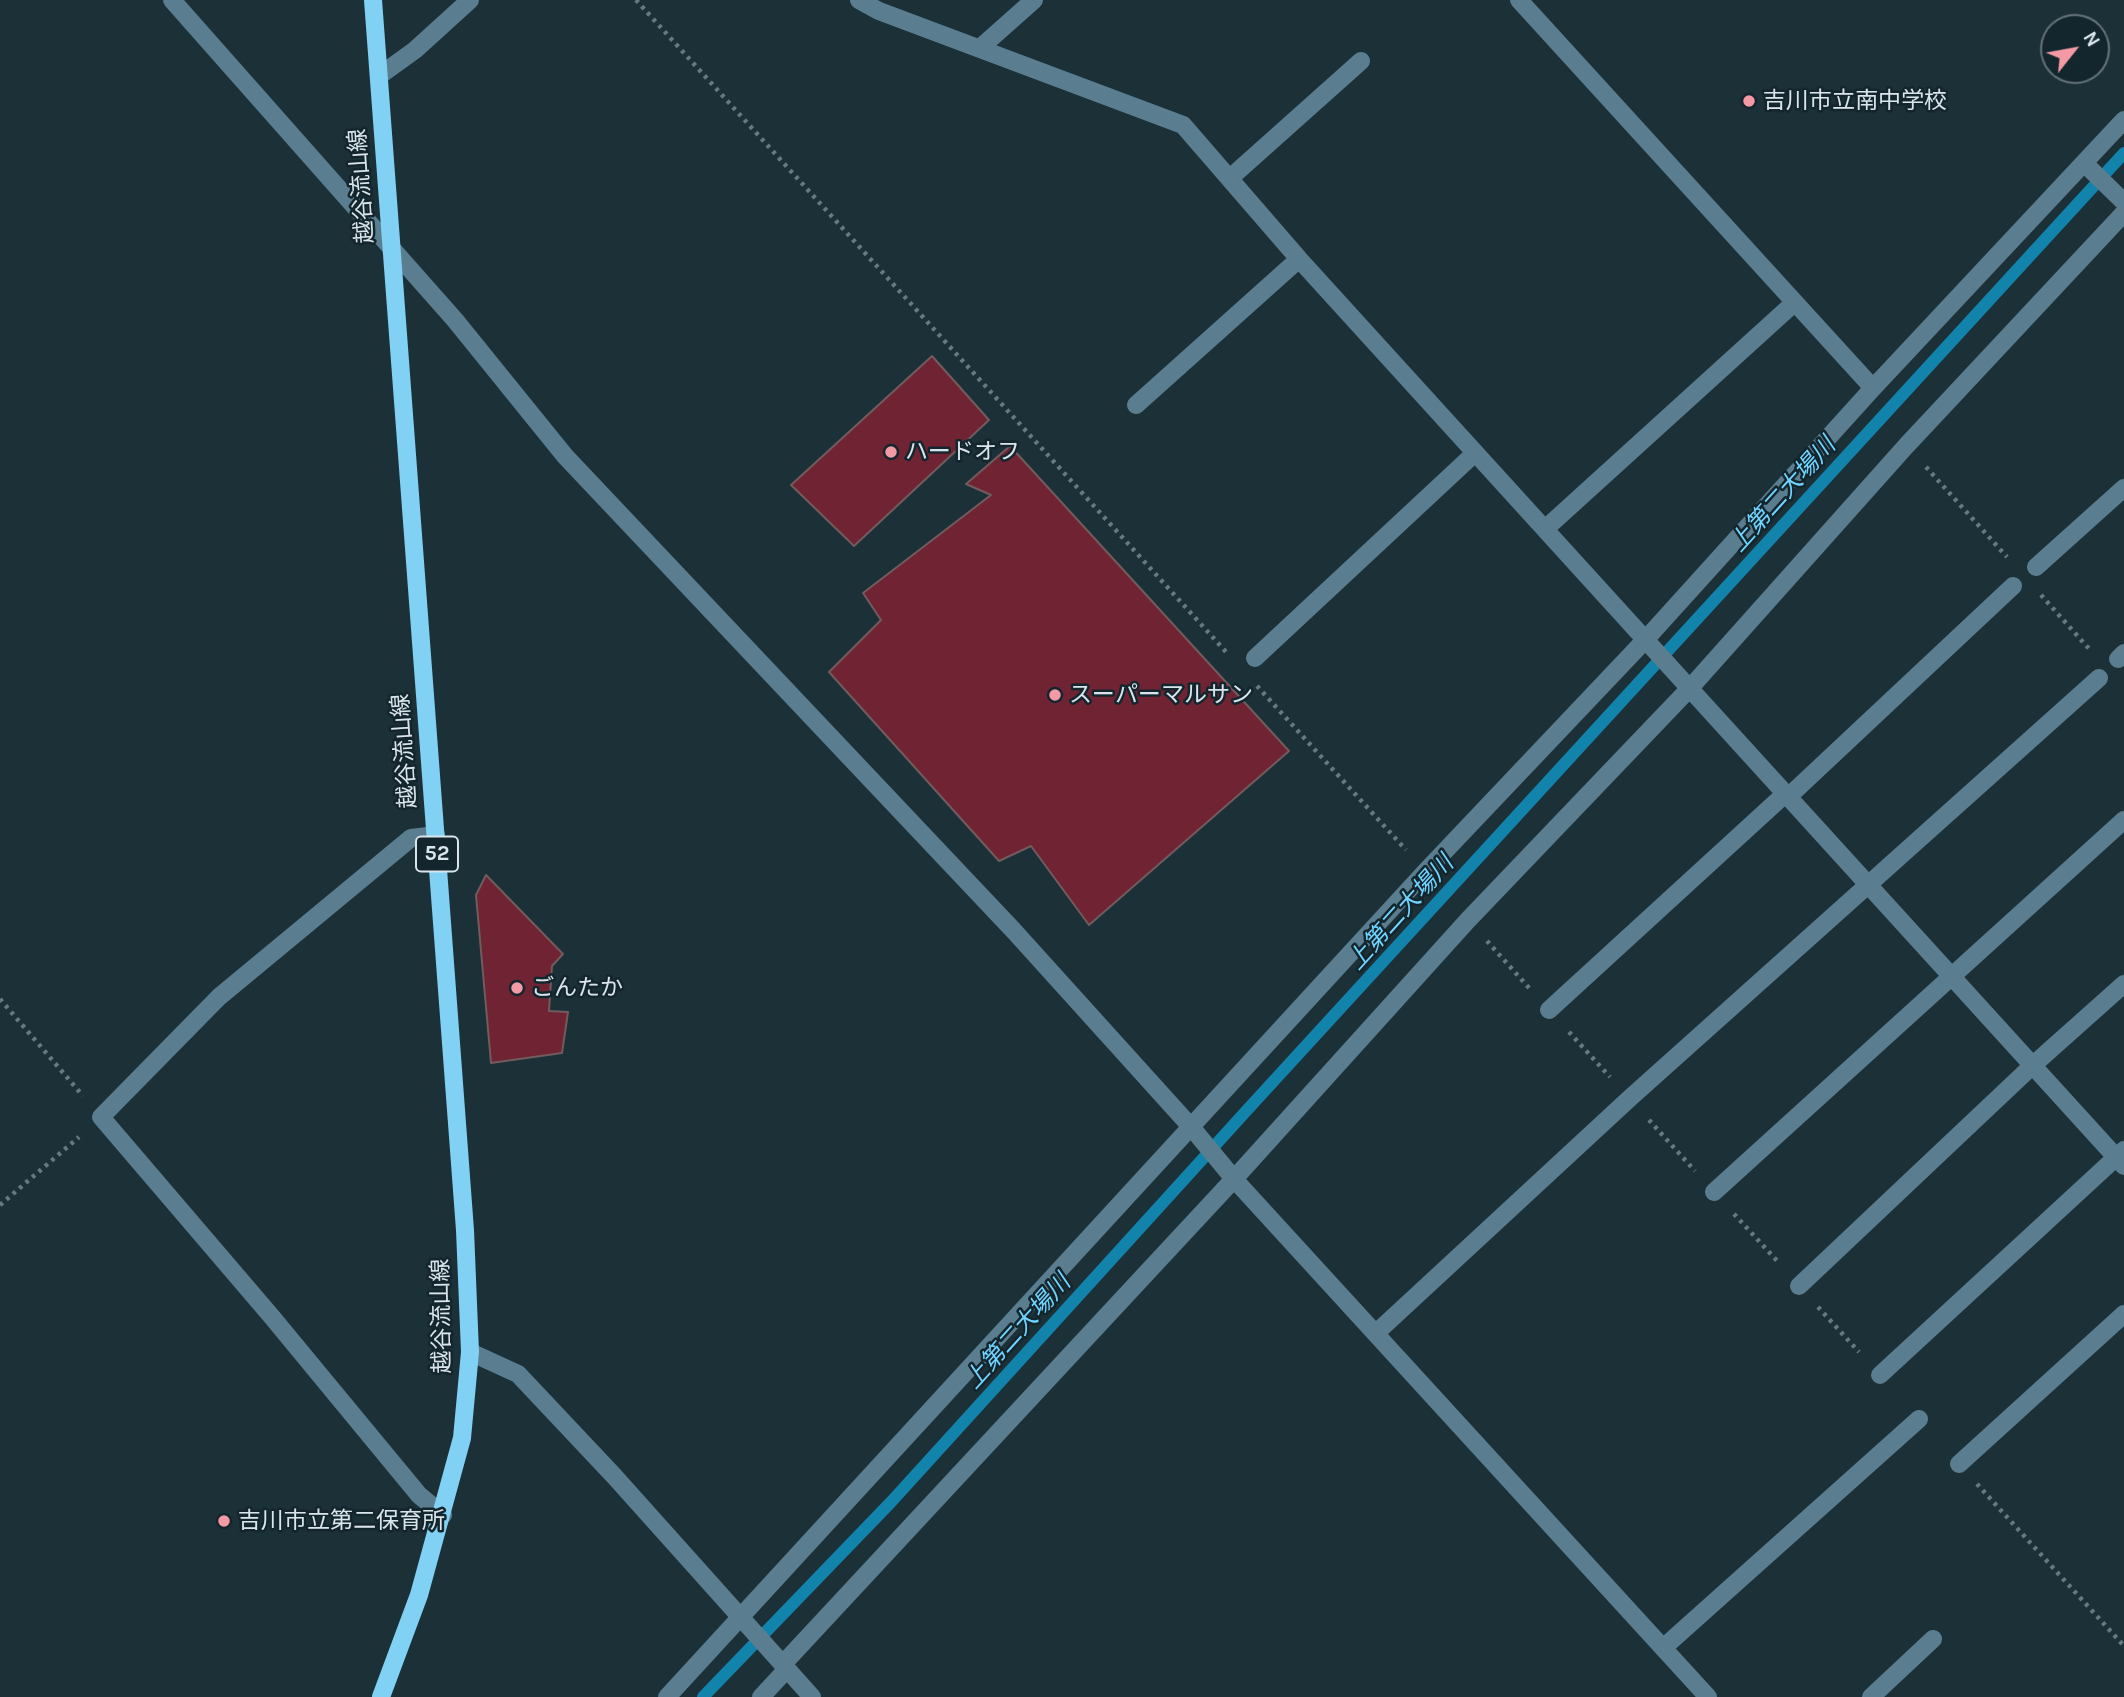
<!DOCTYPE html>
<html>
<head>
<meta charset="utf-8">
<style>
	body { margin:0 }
	#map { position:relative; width:2124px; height:1697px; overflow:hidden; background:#1c3038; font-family:Karla,sans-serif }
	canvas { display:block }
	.north { position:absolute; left:2040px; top:14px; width:70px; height:70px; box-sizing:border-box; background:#13262e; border:2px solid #63727a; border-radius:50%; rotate:59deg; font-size:19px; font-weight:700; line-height:28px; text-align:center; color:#dae5eb }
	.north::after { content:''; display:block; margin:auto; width:24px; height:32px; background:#f49aa5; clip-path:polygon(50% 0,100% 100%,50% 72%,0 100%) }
</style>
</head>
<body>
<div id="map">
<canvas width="2124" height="1697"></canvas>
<div class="north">N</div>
</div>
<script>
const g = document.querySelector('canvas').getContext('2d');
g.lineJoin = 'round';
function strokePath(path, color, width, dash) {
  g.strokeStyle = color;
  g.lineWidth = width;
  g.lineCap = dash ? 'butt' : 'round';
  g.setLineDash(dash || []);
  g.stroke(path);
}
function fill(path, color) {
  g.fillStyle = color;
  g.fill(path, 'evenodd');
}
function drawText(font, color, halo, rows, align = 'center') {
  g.font = font + ' Karla,"Noto Sans JP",sans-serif';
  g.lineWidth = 5;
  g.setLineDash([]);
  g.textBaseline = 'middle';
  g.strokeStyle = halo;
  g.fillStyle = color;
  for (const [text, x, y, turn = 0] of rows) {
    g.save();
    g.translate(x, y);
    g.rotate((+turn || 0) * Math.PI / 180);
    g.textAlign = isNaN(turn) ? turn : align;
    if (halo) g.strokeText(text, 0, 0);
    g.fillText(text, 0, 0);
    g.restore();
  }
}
strokePath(new Path2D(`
	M 703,1697 L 892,1501 L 1248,1109 L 2124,153`), '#1284ab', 12);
const building = new Path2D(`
	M 932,356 L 989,420 L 854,546 L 791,485 Z
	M 1010,446 L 1289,751 L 1089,925 L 1031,846 L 999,861 L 829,672 L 881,620 L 863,593 L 991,495 L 966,484 Z
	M 486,875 L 563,954 L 552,966 L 549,1011 L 568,1012 L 562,1053 L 491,1063 L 476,895 Z`);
fill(building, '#702433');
strokePath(building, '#715b5d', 2);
strokePath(new Path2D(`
	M 636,0 L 1227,653
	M 1926,467 L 2007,557
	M 2041,595 L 2091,651
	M 1257,686 L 1406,850
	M 1487,941 L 1530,989
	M 0,999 L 83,1096
	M 1569,1032 L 1610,1077
	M 1649,1120 L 1695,1171
	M 0,1205 L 79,1137
	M 1734,1214 L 1780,1264
	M 1818,1307 L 1859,1352
	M 1977,1484 L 2124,1646`), '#687980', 4.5, [3.5, 5]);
strokePath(new Path2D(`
	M 172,0 L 455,320 L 565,456 L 1014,931 L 1192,1128 L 1234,1179 L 1708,1697
	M 859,0 L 879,11 L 1183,125 L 1299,259 L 2124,1166
	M 1519,0 L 1873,388
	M 980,48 L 1034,0
	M 379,76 L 415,50 L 470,0
	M 2084,163 L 2124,202
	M 1230,178 L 1361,61
	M 1136,405 L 1299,259
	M 1545,529 L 1794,303
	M 2036,567 L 2124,488
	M 1255,658 L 1475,453
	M 2118,659 L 2124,653
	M 1788,797 L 2013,586
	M 436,835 L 411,838 L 219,997 L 101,1117 L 272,1317 L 419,1495 L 443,1515
	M 1549,1010 L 1785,794
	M 1714,1192 L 2124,820
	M 1799,1286 L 2032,1066 L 2124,984
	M 1376,1333 L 1630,1098 L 2099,678
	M 470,1352 L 518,1374 L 615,1477 L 812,1697
	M 1880,1375 L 2124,1150
	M 1959,1464 L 2124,1314
	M 1663,1648 L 1919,1419
	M 783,1664 L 1234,1179 L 1468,920 L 1690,688 L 1906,446 L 2124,213
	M 667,1697 L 1425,872 L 1646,639 L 1873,388 L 2124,120
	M 761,1697 L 787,1669
	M 1871,1697 L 1933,1639`), '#5a7e8f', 18);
strokePath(new Path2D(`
	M 373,0 L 465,1230 L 470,1352 L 462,1438 L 419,1595 L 381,1697`), '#81d1f4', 18);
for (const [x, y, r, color] of [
	[1749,101,7,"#f49aa5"],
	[891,452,7,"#f49aa5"],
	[1055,695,7,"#f49aa5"],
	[517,988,7,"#f49aa5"],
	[224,1521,7,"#f49aa5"]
]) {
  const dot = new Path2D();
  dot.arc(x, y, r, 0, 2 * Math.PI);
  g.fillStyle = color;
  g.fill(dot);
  strokePath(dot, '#13262e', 2.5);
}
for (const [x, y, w] of [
	[437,854,42]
]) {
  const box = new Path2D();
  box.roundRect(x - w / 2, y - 17.5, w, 35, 5);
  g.fillStyle = '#13262e';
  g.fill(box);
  strokePath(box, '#dae5eb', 2);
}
drawText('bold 21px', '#dae5eb', null, [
	["52",437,854]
]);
drawText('23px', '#dae5eb', '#13262e', [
	["吉川市立南中学校",1763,101],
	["ハードオフ",905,452],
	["スーパーマルサン",1069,695],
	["ごんたか",531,988],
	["吉川市立第二保育所",238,1521]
], 'left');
drawText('23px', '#dae5eb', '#13262e', [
	["越谷流山線",362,186,-94],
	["越谷流山線",405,751,-94],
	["越谷流山線",442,1316,-91]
]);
drawText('italic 24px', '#71d4ff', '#13262e', [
	["上第二大場川",1783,495,-48],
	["上第二大場川",1401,913,-48],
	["上第二大場川",1018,1332,-48]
]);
</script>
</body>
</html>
